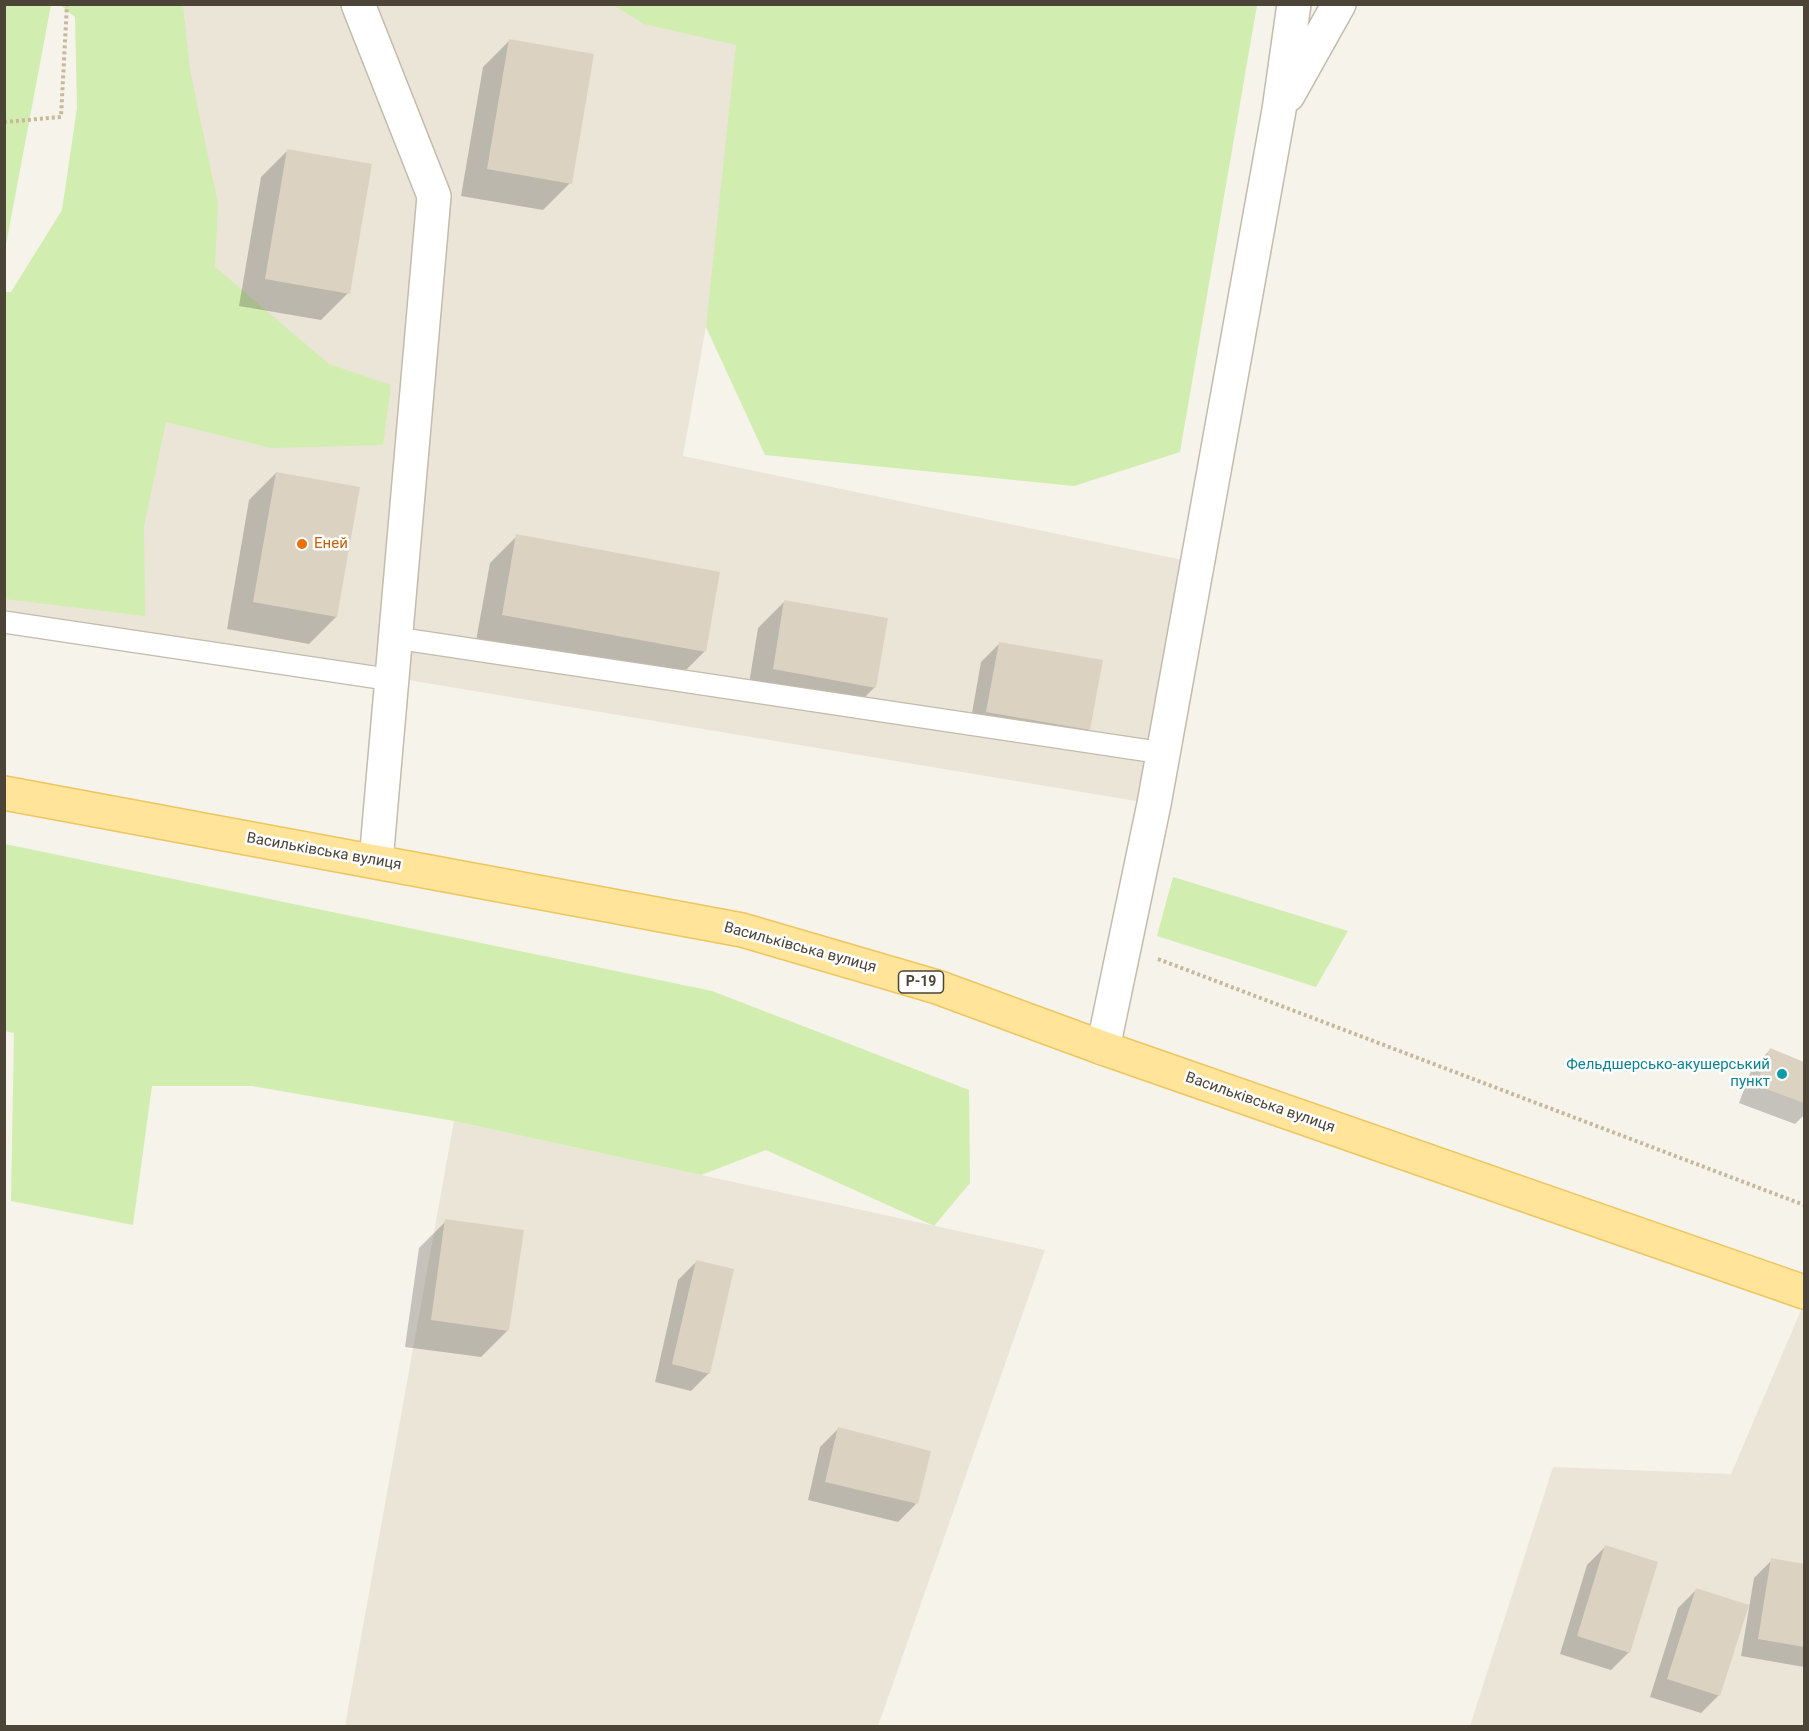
<!DOCTYPE html>
<html>
<head>
<meta charset="utf-8">
<style>
	body { margin:0 }
	#map { position:relative; width:1809px; height:1731px; overflow:hidden; background:#f6f3ea; font-family:Roboto,sans-serif }
	canvas { display:block }
	.frame { position:absolute; inset:0; border:6px solid #4b4437; pointer-events:none }
</style>
</head>
<body>
<div id="map">
<canvas width="1809" height="1731"></canvas>
<div class="frame"></div>
</div>
<script>
const g = document.querySelector('canvas').getContext('2d');
g.lineJoin = 'round';
function fill(path, color) {
  g.fillStyle = color;
  g.fill(path, 'evenodd');
}
function strokePath(path, color, width, dash) {
  g.strokeStyle = color;
  g.lineWidth = width;
  g.lineCap = dash ? 'butt' : 'round';
  g.setLineDash(dash || []);
  g.stroke(path);
}
function drawText(font, color, halo, rows, align = 'center') {
  g.font = font + ' Roboto,sans-serif';
  g.lineWidth = 5;
  g.setLineDash([]);
  g.textBaseline = 'middle';
  g.strokeStyle = halo;
  g.fillStyle = color;
  for (const [text, x, y, turn = 0] of rows) {
    g.save();
    g.translate(x, y);
    g.rotate((+turn || 0) * Math.PI / 180);
    g.textAlign = isNaN(turn) ? turn : align;
    if (halo) g.strokeText(text, 0, 0);
    g.fillText(text, 0, 0);
    g.restore();
  }
}
fill(new Path2D(`
	M 738,4 L 762,10 L 683,456 L 1197,563 L 1154,804 L 5,613 L 4,410 L 50,418 L 117,5 Z
	M 454,1121 L 1045,1250 L 878,1726 L 345,1726 Z
	M 1804,1303 L 1804,1726 L 1470,1726 L 1553,1467 L 1731,1474 Z`), '#ebe5d8');
fill(new Path2D(`
	M 5,4 L 51,5 L 5,250 L 4,5 Z
	M 60,5 L 183,5 L 190,70 L 218,204 L 215,267 L 329,364 L 391,385 L 383,445 L 271,448 L 166,422 L 144,526 L 145,616 L 5,599 L 5,292 L 11,292 L 62,210 L 77,108 L 75,17 Z
	M 613,5 L 1257,5 L 1180,452 L 1074,486 L 765,455 L 706,327 L 736,45 L 644,24 Z
	M 5,844 L 712,991 L 969,1090 L 970,1183 L 934,1226 L 766,1150 L 701,1175 L 454,1121 L 252,1086 L 152,1086 L 133,1225 L 11,1201 L 14,1033 L 4,1031 Z
	M 1173,877 L 1348,931 L 1316,987 L 1157,936 Z`), '#d1edb0');
fill(new Path2D(`
	M 510,40 L 570,183 L 543,210 L 461,196 L 483,67 Z
	M 288,150 L 348,293 L 321,320 L 239,306 L 261,177 Z
	M 276,473 L 336,617 L 309,644 L 227,629 L 249,500 Z
	M 517,536 L 719,573 L 704,652 L 677,679 L 476,641 L 490,563 Z
	M 785,601 L 875,687 L 848,714 L 747,696 L 758,628 Z
	M 999,644 L 1089,729 L 1071,747 L 969,730 L 981,662 Z
	M 1770,1050 L 1804,1063 L 1804,1115 L 1795,1124 L 1739,1103 L 1752,1068 Z
	M 446,1221 L 508,1330 L 481,1357 L 405,1347 L 419,1248 Z
	M 696,1262 L 709,1373 L 691,1391 L 655,1382 L 678,1280 Z
	M 838,1429 L 916,1504 L 898,1522 L 808,1500 L 820,1447 Z
	M 1605,1547 L 1629,1652 L 1611,1670 L 1560,1654 L 1587,1565 Z
	M 1772,1560 L 1804,1566 L 1804,1667 L 1741,1656 L 1754,1578 Z
	M 1696,1590 L 1719,1695 L 1701,1713 L 1650,1697 L 1678,1608 Z`), '#0003');
fill(new Path2D(`
	M 509,39 L 594,54 L 572,184 L 487,169 Z
	M 287,149 L 372,164 L 350,294 L 265,279 Z
	M 276,472 L 360,487 L 337,617 L 253,602 Z
	M 516,534 L 720,572 L 706,652 L 502,615 Z
	M 784,600 L 888,618 L 876,688 L 773,669 Z
	M 999,642 L 1103,660 L 1090,730 L 986,712 Z
	M 1770,1048 L 1804,1062 L 1804,1103 L 1756,1085 Z
	M 445,1219 L 524,1230 L 509,1331 L 431,1320 Z
	M 696,1260 L 734,1269 L 710,1374 L 672,1364 Z
	M 838,1427 L 931,1451 L 918,1504 L 825,1482 Z
	M 1605,1545 L 1658,1562 L 1630,1653 L 1577,1636 Z
	M 1771,1558 L 1804,1564 L 1804,1647 L 1758,1639 Z
	M 1696,1588 L 1749,1605 L 1720,1696 L 1667,1679 Z`), '#dcd2c1');
const lane = new Path2D(`
	M 4,622 L 393,680
	M 396,638 L 1163,753`);
const street = new Path2D(`
	M 358,4 L 434,196 L 376,861
	M 1288,95 L 1339,4
	M 1103,1048 L 1154,804 L 1279,110 L 1294,4`);
const primary = new Path2D(`
	M 4,793 L 742,930 L 937,987 L 1103,1048 L 1804,1292`);
strokePath(lane, '#c3bbac', 24);
strokePath(street, '#c3bbac', 36);
strokePath(primary, '#eec660', 36);
strokePath(new Path2D(`
	M 4,122 L 61,117 L 67,4
	M 1158,959 L 1804,1205`), '#c6b89b', 4, [3, 3]);
strokePath(lane, '#fff', 21);
strokePath(street, '#fff', 33);
strokePath(primary, '#ffe49a', 33);
for (const [x, y, r, color] of [
	[302,544,6,"#e8710a"],
	[1782,1074,6,"#0f9aa8"]
]) {
  const dot = new Path2D();
  dot.arc(x, y, r, 0, 2 * Math.PI);
  g.fillStyle = color;
  g.fill(dot);
  strokePath(dot, '#fff', 2);
}
for (const [x, y, w] of [
	[921,982,45]
]) {
  const box = new Path2D();
  box.roundRect(x - w / 2, y - 11, w, 22, 4.5);
  g.fillStyle = '#fff';
  g.fill(box);
  strokePath(box, '#4b4437', 1.5);
}
drawText('bold 14px', '#4b4437', null, [
	["Р-19",921,982]
]);
drawText('15px', '#c56008', '#fff', [
	["Еней",314,544]
], 'left');
drawText('15px', '#4b4437', '#fff', [
	["Васильківська вулиця",324,852,10],
	["Васильківська вулиця",800,948,15],
	["Васильківська вулиця",1260,1103,19]
]);
drawText('15px', '#0d838f', '#fff', [
	["Фельдшерсько-акушерський",1770,1065],
	["пункт",1770,1082]
], 'right');
</script>
</body>
</html>
